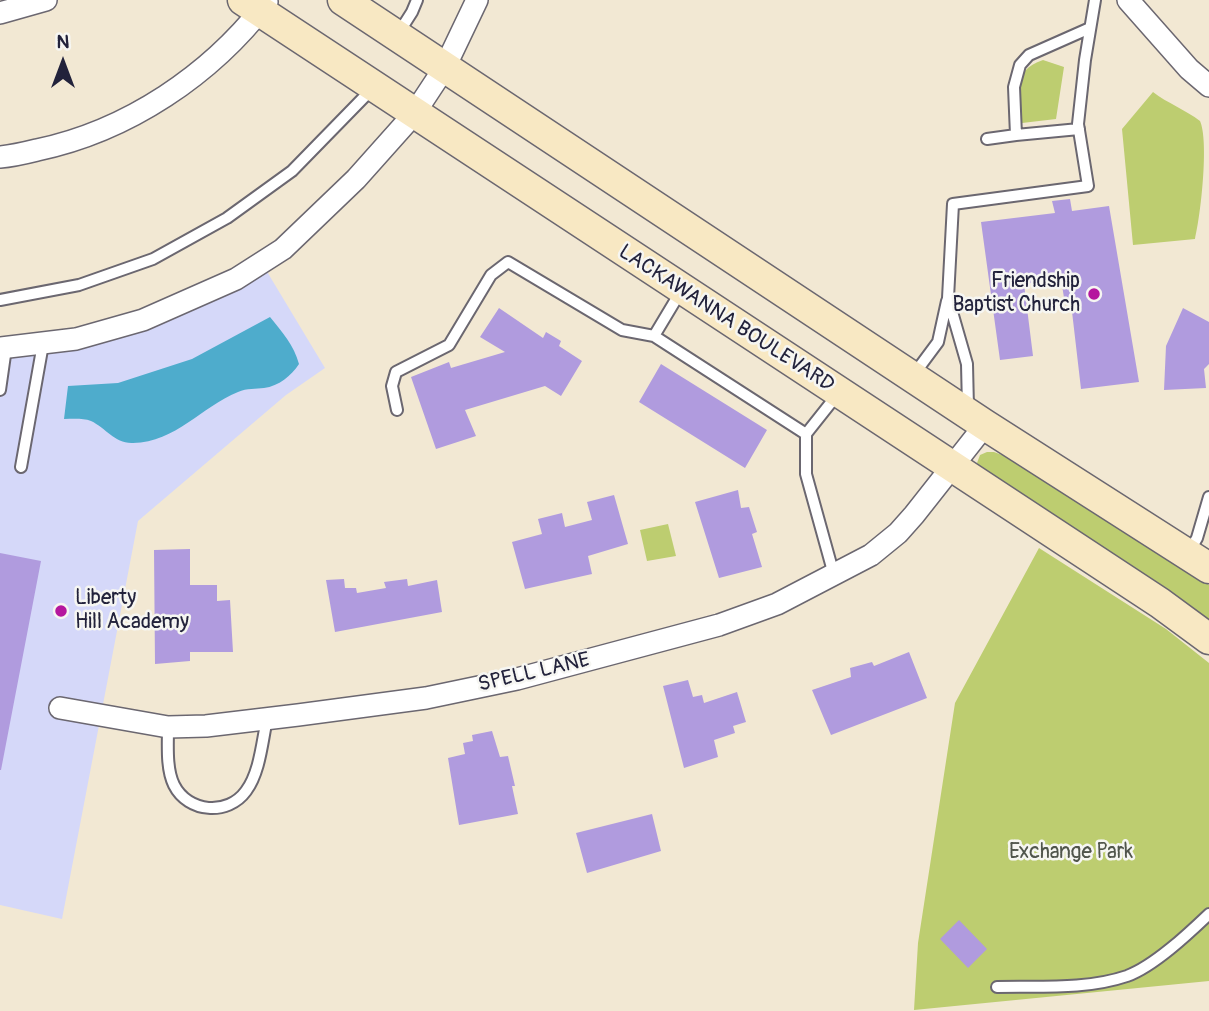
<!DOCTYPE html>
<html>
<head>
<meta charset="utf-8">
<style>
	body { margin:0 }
	#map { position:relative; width:1209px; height:1011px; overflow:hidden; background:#f2e8d3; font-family:Pangolin,sans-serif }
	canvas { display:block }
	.north { position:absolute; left:28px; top:28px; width:70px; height:70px; -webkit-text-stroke:5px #f6f6f2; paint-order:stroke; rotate:0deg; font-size:19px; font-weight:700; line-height:28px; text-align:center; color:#22223b }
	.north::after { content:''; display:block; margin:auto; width:24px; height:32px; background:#22223b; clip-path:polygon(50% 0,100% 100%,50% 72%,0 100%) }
</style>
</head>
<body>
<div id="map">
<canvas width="1209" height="1011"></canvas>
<div class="north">N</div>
</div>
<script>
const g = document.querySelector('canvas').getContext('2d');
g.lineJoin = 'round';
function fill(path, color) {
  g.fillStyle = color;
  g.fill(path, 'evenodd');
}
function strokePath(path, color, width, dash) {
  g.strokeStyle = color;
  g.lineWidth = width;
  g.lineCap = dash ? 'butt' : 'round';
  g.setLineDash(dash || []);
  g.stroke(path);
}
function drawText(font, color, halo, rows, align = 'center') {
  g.font = font + ' Pangolin,sans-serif';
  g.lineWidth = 5;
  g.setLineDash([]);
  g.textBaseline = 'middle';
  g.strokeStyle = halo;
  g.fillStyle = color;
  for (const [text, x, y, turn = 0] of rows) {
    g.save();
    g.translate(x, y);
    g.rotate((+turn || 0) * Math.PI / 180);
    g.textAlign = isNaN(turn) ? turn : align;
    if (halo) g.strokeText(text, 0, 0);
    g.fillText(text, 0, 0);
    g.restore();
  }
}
fill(new Path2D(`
	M 266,270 L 325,368 L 286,395 L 138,521 L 62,919 L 0,905 L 0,358 Z`), '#d5d8f9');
fill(new Path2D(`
	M 1043,60 L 1064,67 L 1056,119 L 1022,123 C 1019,95 1010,71 1043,60 Z
	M 1153,92 C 1167,103 1186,110 1200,121 C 1209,141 1201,214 1195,239 L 1133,245 L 1122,129 Z
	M 987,452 L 994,452 L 1018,461 L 1209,585 L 1209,620 L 982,471 L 977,463 L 980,455 Z
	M 668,524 L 676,556 L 647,561 L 640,530 Z
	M 1039,548 L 1166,629 L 1209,663 L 1209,981 L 914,1010 L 918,943 L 955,703 Z`), '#bdcd70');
fill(new Path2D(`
	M 270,317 C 282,332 294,345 299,364 C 291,376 279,386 264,388 C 256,389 247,388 238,392 C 201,407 176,442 133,443 C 115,444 106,428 91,421 C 83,418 73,419 64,419 L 68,386 L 118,383 L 192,359 Z`), '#4eaccc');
fill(new Path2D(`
	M 1070,199 L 1072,211 L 1109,206 L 1139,382 L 1081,389 L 1071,303 L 1065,304 L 1061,279 L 1024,284 L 1033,356 L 1000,360 L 981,222 L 1055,213 L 1052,201 Z
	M 499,308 L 543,338 L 546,332 L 561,341 L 559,346 L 582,361 L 561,396 L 545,386 L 465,410 L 476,436 L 436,449 L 411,377 L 449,362 L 451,368 L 505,352 L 480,337 Z
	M 1183,308 L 1209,322 L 1209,364 L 1204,369 L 1206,388 L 1164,390 L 1166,346 Z
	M 661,364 L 767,430 L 745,468 L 639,402 Z
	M 738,490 L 741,508 L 749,507 L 757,532 L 752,534 L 762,567 L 719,578 L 695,502 Z
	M 614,495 L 628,544 L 588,556 L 592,574 L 525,589 L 512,542 L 542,534 L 538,519 L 562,513 L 565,527 L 592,520 L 587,502 Z
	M 190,549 L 190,585 L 217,585 L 217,601 L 230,600 L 233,652 L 190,652 L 190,661 L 155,664 L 154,550 Z
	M 0,553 L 41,561 L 1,770 L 0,770 Z
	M 344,579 L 345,588 L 356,588 L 357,593 L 386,588 L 384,582 L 407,579 L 408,586 L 437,580 L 442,612 L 335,632 L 326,580 Z
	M 909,652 L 927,698 L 831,735 L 812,690 L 851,677 L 850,668 L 872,662 L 874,666 Z
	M 688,680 L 693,697 L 702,695 L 704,703 L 737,692 L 746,722 L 733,726 L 735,733 L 714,740 L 718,757 L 684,768 L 663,686 Z
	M 492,731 L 500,757 L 508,756 L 515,786 L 512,786 L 518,814 L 459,825 L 448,758 L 465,754 L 463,743 L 473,741 L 472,735 Z
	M 652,814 L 661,851 L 587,873 L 576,833 Z
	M 959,920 L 987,949 L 968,968 L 940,939 Z`), '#b09bde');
const lane = new Path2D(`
	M 398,34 L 412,12 L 417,0
	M 1079,129 L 1016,135 L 1014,87 L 1020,65 L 1029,55 L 1090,28
	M 987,139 L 1016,135
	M 0,300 L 79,285 L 153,259 L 227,218 L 292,171 L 372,89
	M 654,336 L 681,291
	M 912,377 L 938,342 L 947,301
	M 0,390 L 6,348
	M 968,408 L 967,364 L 948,298 L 953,204 L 1088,186 L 1078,124 L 1085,60 L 1095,0
	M 397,410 L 392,386 L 396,372 L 449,345 L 491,275 L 508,262 L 622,330 L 654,336 L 806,434 L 806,474 L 834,575
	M 806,434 L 837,395
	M 21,467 L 43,344
	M 1189,552 L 1197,538 L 1209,497
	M 168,727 C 168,745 166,769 174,785 C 188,813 228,816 246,791 C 260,772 262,742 267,719
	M 997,987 C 1039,986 1086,990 1127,976 C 1154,966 1188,934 1209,914`);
const street = new Path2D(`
	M 1128,0 L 1189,69 L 1209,86
	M 0,13 L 46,0
	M 0,157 C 12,156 25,153 37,150 C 128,131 211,75 267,2
	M 0,348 L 76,339 L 143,320 L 236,279 L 283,249 L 356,179 L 414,114 L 445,67 L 477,0
	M 60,708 L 168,727 L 206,726 L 298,715 L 426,698 L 517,679 L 719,625 L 777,604 L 871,555 L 898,533 L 914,515 L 985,425`);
const secondary = new Path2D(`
	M 243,0 L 1160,603 L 1209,639
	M 343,0 L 985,425 L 1209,568`);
strokePath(lane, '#6b6770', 14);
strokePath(street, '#6b6770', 24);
strokePath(secondary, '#6b6770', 33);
strokePath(lane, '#fff', 10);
strokePath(street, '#fff', 21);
strokePath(secondary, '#f8e8c3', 30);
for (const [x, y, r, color] of [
	[1094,294,7,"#b5179e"],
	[61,611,7,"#b5179e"]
]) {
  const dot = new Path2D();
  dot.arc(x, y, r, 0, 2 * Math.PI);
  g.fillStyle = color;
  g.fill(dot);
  strokePath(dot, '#f6f6f2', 2.5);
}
drawText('21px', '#22223b', '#f6f6f2', [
	["Friendship",1080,282],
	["Baptist Church",1080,306],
	["Liberty",75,599,"left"],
	["Hill Academy",75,623,"left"]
], 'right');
drawText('21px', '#22223b', '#f6f6f2', [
	["LACKAWANNA BOULEVARD",726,319,33],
	["SPELL LANE",534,673,-13]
]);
drawText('21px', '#50554b', '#f6f6f2', [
	["Exchange Park",1071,853]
]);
</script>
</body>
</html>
